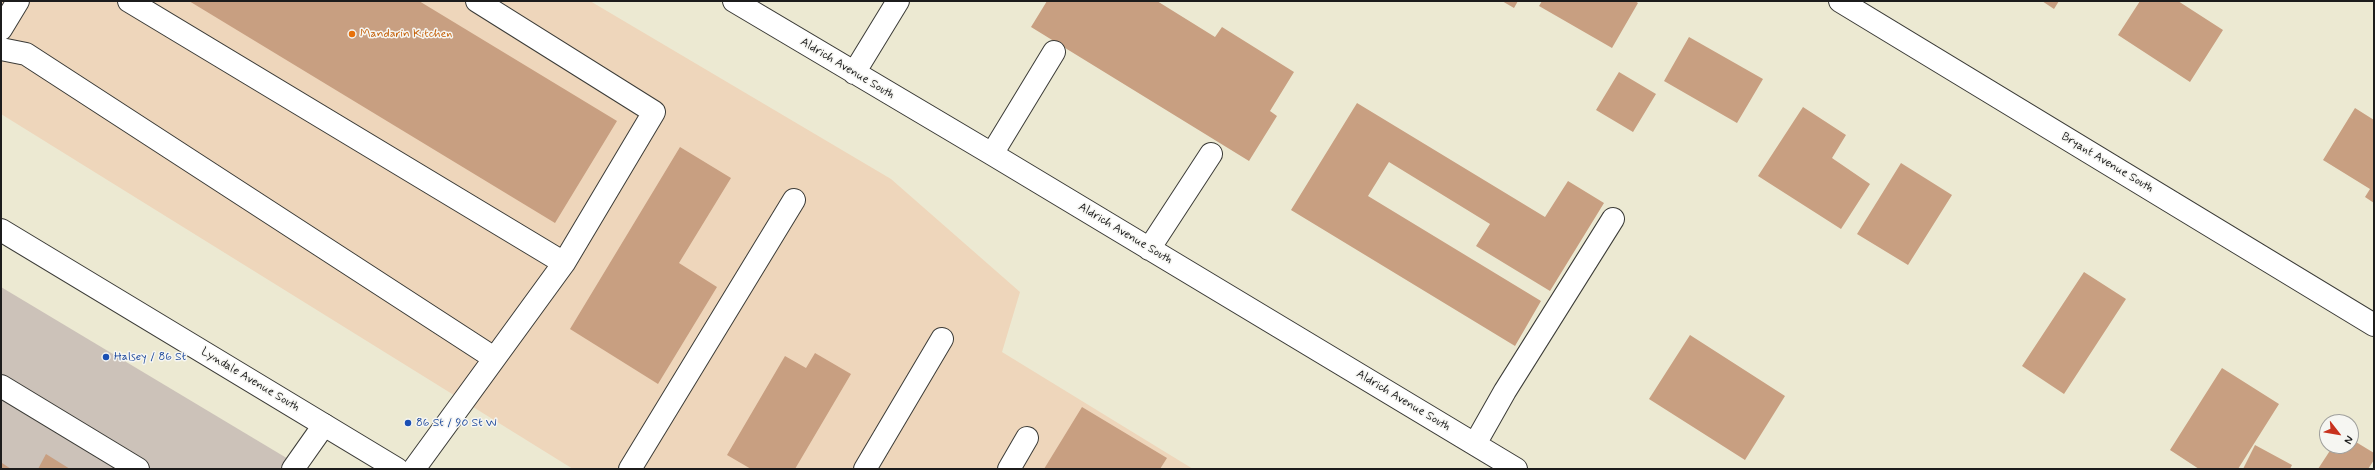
<!DOCTYPE html>
<html>
<head>
<meta charset="utf-8">
<style>
	body { margin:0 }
	#map { position:relative; width:2375px; height:470px; overflow:hidden; background:#ece9d2; font-family:Mynerve,sans-serif }
	canvas { display:block }
	.frame { position:absolute; inset:0; border:2px solid #1c1c1c; pointer-events:none }
	.north { position:absolute; left:2319px; top:414px; width:40px; height:40px; box-sizing:border-box; background:#f6f6f2; border:1px solid #9f9f9c; border-radius:50%; rotate:121deg; font-size:11px; font-weight:700; line-height:16px; text-align:center; color:#1c1c1c }
	.north::after { content:''; display:block; margin:auto; width:14px; height:18px; background:#c8321e; clip-path:polygon(50% 0,100% 100%,50% 72%,0 100%) }
</style>
</head>
<body>
<div id="map">
<canvas width="2375" height="470"></canvas>
<div class="frame"></div>
<div class="north">N</div>
</div>
<script>
const g = document.querySelector('canvas').getContext('2d');
g.lineJoin = 'round';
function fill(path, color) {
  g.fillStyle = color;
  g.fill(path, 'evenodd');
}
function strokePath(path, color, width, dash) {
  g.strokeStyle = color;
  g.lineWidth = width;
  g.lineCap = dash ? 'butt' : 'round';
  g.setLineDash(dash || []);
  g.stroke(path);
}
function drawText(font, color, halo, rows, align = 'center') {
  g.font = font + ' Mynerve,sans-serif';
  g.lineWidth = 3;
  g.setLineDash([]);
  g.textBaseline = 'middle';
  g.strokeStyle = halo;
  g.fillStyle = color;
  for (const [text, x, y, turn = 0] of rows) {
    g.save();
    g.translate(x, y);
    g.rotate((+turn || 0) * Math.PI / 180);
    g.textAlign = isNaN(turn) ? turn : align;
    if (halo) g.strokeText(text, 0, 0);
    g.fillText(text, 0, 0);
    g.restore();
  }
}
fill(new Path2D(`
	M 1,1 L 590,1 L 891,179 L 1020,292 L 1002,352 L 1193,469 L 573,469 L 1,114 Z`), '#eed6bb');
fill(new Path2D(`
	M 1,287 L 305,469 L 1,469 Z`), '#ccc2b9');
fill(new Path2D(`
	M 189,1 L 419,1 L 617,121 L 555,223 Z
	M 1047,1 L 1157,1 L 1215,37 L 1222,27 L 1294,72 L 1270,111 L 1277,116 L 1249,161 L 1031,27 Z
	M 1502,1 L 1518,1 L 1514,8 Z
	M 1542,1 L 1635,1 L 1638,3 L 1612,48 L 1539,6 Z
	M 2042,1 L 2059,1 L 2054,9 Z
	M 2140,1 L 2178,1 L 2223,30 L 2190,82 L 2118,35 Z
	M 1689,37 L 1763,79 L 1737,123 L 1664,81 Z
	M 1619,72 L 1656,94 L 1633,132 L 1596,110 Z
	M 1357,103 L 1545,217 L 1568,181 L 1604,203 L 1550,291 L 1476,246 L 1490,224 L 1389,162 L 1368,196 L 1541,301 L 1515,346 L 1291,210 Z
	M 1803,107 L 1846,135 L 1832,158 L 1870,184 L 1841,229 L 1758,176 Z
	M 2355,108 L 2374,120 L 2374,203 L 2365,197 L 2370,189 L 2323,160 Z
	M 680,147 L 731,178 L 679,263 L 717,287 L 658,384 L 570,329 Z
	M 1901,163 L 1952,195 L 1908,265 L 1857,234 Z
	M 2084,272 L 2126,299 L 2064,394 L 2022,366 Z
	M 1690,335 L 1785,396 L 1745,460 L 1649,399 Z
	M 815,353 L 851,374 L 795,469 L 751,469 L 727,455 L 785,356 L 806,368 Z
	M 2222,368 L 2279,404 L 2238,469 L 2199,469 L 2170,450 Z
	M 1082,407 L 1167,458 L 1160,469 L 1044,469 Z
	M 2351,439 L 2374,453 L 2374,460 L 2368,469 L 2318,469 L 2333,446 L 2351,446 Z
	M 2255,445 L 2292,465 L 2290,469 L 2243,469 Z
	M 46,454 L 70,469 L 38,469 Z
	M 2,463 L 11,469 L 1,469 Z`), '#c89f81');
const minor = new Path2D(`
	M 129,1 L 564,263
	M 734,1 L 992,154 L 1516,469
	M 1840,1 L 2374,325
	M 1,29 L 18,1
	M 1,49 L 26,54 L 494,358
	M 854,73 L 898,1
	M 992,154 L 1054,52
	M 1149,249 L 1211,154
	M 1,386 L 138,469
	M 1475,444 L 1505,391 L 1613,219
	M 293,469 L 324,425
	M 414,469 L 564,263 L 654,112 L 477,1
	M 630,469 L 794,200
	M 865,469 L 942,339
	M 1009,469 L 1027,438`);
const major = new Path2D(`
	M 1,230 L 397,469`);
strokePath(minor, '#3b3b37', 24);
strokePath(major, '#3b3b37', 24);
strokePath(minor, '#fff', 22);
strokePath(major, '#fff', 22);
for (const [x, y, r, color] of [
	[352,34,4,"#e8710a"],
	[106,357,4,"#1a4fb4"],
	[408,423,4,"#1a4fb4"]
]) {
  const dot = new Path2D();
  dot.arc(x, y, r, 0, 2 * Math.PI);
  g.fillStyle = color;
  g.fill(dot);
  strokePath(dot, '#f6f6f2', 1.5);
}
drawText('12px', '#c56008', '#f6f6f2', [
	["Mandarin Kitchen",360,34]
], 'left');
drawText('12px', '#1c1c1c', '#f6f6f2', [
	["Aldrich Avenue South",847,69,31],
	["Bryant Avenue South",2107,163,31],
	["Aldrich Avenue South",1125,234,31],
	["Lyndale Avenue South",250,380,31],
	["Aldrich Avenue South",1403,401,31]
]);
drawText('12px', '#164399', '#f6f6f2', [
	["Halsey / 86 St",114,357],
	["86 St / 90 St W",416,423]
], 'left');
</script>
</body>
</html>
